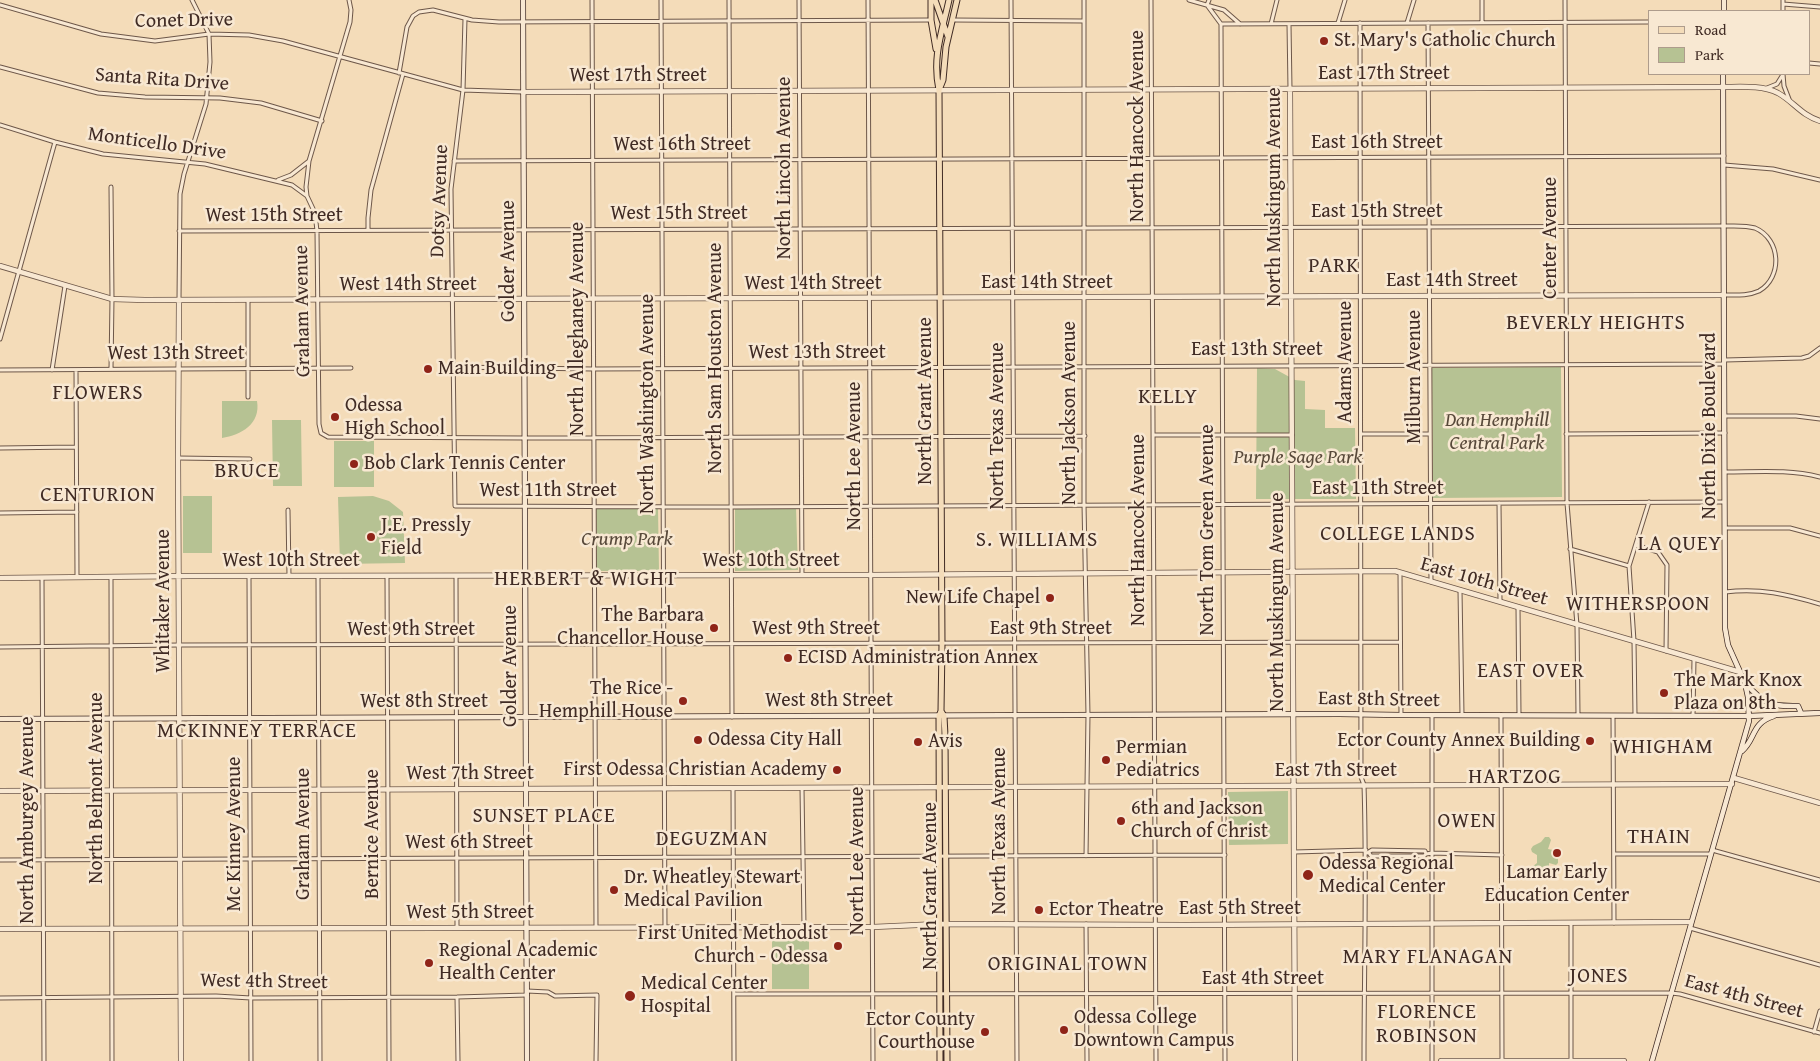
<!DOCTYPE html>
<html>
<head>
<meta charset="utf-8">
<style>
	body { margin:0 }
	#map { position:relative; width:1820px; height:1061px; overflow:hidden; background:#f4dcb9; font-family:"Gentium Book Plus",serif }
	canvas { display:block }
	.legend { position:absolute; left:1648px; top:10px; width:162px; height:65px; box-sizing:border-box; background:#f8e8d2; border:1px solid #ae9c8c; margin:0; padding:6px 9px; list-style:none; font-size:15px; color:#402b24 }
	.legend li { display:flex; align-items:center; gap:10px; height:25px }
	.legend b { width:25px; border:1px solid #ae9c8c }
</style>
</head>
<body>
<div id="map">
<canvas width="1820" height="1061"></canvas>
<ul class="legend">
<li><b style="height:6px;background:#f4dcb9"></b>Road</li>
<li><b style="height:14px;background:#b6c293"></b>Park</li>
</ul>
</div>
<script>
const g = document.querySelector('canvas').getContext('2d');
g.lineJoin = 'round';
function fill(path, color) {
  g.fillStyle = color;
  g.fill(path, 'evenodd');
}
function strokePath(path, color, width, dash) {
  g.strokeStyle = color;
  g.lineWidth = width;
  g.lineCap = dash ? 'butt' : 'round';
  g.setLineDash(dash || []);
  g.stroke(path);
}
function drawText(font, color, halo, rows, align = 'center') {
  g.font = font + ' "Gentium Book Plus",serif';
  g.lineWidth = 5;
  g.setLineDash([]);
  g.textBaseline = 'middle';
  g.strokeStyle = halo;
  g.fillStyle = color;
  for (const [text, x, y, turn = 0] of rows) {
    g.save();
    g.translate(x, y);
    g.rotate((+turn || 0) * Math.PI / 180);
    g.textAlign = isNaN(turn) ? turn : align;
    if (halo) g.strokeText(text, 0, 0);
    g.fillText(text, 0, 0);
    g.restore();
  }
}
fill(new Path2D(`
	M 1561,367 L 1562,497 L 1433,498 L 1432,368 Z
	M 1257,368 L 1275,369 L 1295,380 L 1305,381 L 1305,409 L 1325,410 L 1325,428 L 1355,428 L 1356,499 L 1256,499 Z
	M 222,401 L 257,401 C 261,424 241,435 222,438 Z
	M 272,420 L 301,420 L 302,486 L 273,486 Z
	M 334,441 L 374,441 L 374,487 L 334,487 Z
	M 183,496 L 212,496 L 212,553 L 183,553 Z
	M 373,496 L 389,501 L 403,512 L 405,563 L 340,564 L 338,497 Z
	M 796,507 L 798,570 L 735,571 L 735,508 Z
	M 596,508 L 658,508 L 659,571 L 597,571 Z
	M 1288,791 L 1288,844 L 1229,845 L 1228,792 Z
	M 1545,837 L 1549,837 L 1551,840 L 1548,849 L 1558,851 L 1558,863 L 1556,865 L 1549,863 L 1549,871 L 1547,873 L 1535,873 L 1533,871 L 1532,867 L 1537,863 L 1537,855 L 1532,852 L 1531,849 L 1533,846 L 1541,842 Z
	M 772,929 L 809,929 L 809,989 L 772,989 Z`), '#b6c293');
const minor = new Path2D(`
	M 592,0 L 596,927
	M 661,0 L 665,928
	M 729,0 L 732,717
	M 799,0 L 802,575
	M 868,0 L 873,1061
	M 1011,0 L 1017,1061
	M 1084,0 L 1084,504 L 1088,715 L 1086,856
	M 1151,0 L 1156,1061
	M 1189,0 L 1224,10 L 1240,24
	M 1565,0 L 1567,503 L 1577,625 L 1578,715
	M 1783,4 L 1820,7
	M 0,5 L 101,34 L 155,41 L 209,34 L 249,35 L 283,41 L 463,90 L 523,92
	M 1207,5 L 1221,24 L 1225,1061
	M 1207,5 L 1209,0
	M 1783,11 L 1783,0
	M 465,19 L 463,90 L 451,189 L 455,506 L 732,507 L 1724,502
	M 953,20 L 1084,21
	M 1338,23 L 1345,0
	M 1360,23 L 1361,777 L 1364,785 C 1367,877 1364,969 1364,1061
	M 1407,23 L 1414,0
	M 1428,23 L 1431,582
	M 1482,23 L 1482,0
	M 1221,24 L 1649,22
	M 1271,24 L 1277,0
	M 1289,24 L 1290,89
	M 1809,63 L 1820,64
	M 0,67 L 98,93 L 145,97 L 220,98 L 261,103 L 322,121
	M 399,73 L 407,27 L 413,16 L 419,12 L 433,10 L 472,20 L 499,22 L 931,20
	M 1783,74 L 1784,86 L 1789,99
	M 1767,88 L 1777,84 L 1782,76
	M 0,125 L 55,142 L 103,154 L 205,164 L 292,185 L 307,196
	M 309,161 L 306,187 L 307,196 L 315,213 L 317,231 L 319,424 L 321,433 L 328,437 L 525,438 L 1085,436
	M 454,161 L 1724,156
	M 1724,165 L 1773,169 L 1820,180
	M 278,180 L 291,175 L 309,161 L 350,22 L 351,10 L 349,0
	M 368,230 L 368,218 L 371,190 L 403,74
	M 179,231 L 1724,226 C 1734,226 1745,225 1755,228 C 1781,239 1783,277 1759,291 C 1748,296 1736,295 1724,295
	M 179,300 L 180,194 L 184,174 L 206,104 L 210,62 L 209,34 L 192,0
	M 248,300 L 248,397
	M 0,339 L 55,142
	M 1725,360 L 1802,358 L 1809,356 L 1820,348
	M 453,367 L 593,369 L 1724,364
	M 111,369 L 112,299 L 111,187
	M 0,370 L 351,368
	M 52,370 L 65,286
	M 76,370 L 77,577
	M 1725,416 L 1796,416 L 1820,419
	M 1361,434 L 1430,434
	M 1566,434 L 1725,433
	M 1154,435 L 1292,435
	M 0,448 L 76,447
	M 178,458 L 250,459
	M 1725,472 C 1757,472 1789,469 1820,477
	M 1499,503 L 1500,601
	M 288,510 L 289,576
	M 0,513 L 77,512
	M 1725,528 L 1790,528 L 1820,536
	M 1636,545 L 1658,552 L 1667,565 L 1666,651
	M 1570,549 L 1629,566
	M 1400,573 L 1401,715
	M 387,576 L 389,1061
	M 456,576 L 457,927
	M 249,577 L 251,1061
	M 318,577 L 320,1061
	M 42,578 L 44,1061
	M 111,578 L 112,1061
	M 1460,590 L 1462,715
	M 1725,592 C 1761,588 1786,594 1820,604
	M 1518,607 L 1519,715
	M 0,647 L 180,645 L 1400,642
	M 1432,715 L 1432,1061
	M 1501,715 L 1502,1061
	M 1635,715 L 1634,641 L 1629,566 L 1649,502
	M 1693,715 L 1694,659
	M 1613,716 L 1614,923
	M 733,788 L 734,1061
	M 802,788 L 804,927
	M 1712,850 L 1820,880
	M 1294,852 L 1366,850
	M 1367,853 L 1372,850 L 1425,851 L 1426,854
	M 1369,853 L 1371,856 L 1424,856 L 1426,854 L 1432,853 L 1502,855
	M 1614,854 L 1711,854
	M 0,860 L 1225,855
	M 1086,924 L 1087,1061
	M 1690,928 L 1820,965
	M 527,991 L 548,992 L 555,996 L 597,995 L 596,1061
	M 734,994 L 1671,993 L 1680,994 L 1820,1033
	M 457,997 L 458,1061
	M 0,998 L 216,996 L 251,998 L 457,997 L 527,995
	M 1814,1032 L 1820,1011
	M 1571,1061 L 1571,923`);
const tertiary = new Path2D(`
	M 1290,89 L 1295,1061
	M 523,92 L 1723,87 C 1740,87 1762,85 1778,93 C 1794,102 1801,115 1820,121
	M 0,266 L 112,299 L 145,300 L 1724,295
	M 179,300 L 178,458 L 181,1061
	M 0,578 L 190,576 L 871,575 L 1395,571 L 1740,672
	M 1734,778 L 1820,803
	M 0,791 L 1732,784
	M 0,929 L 873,927 L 939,924 L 1186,925 L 1691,922
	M 1441,1061 L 1624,1061`);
const secondary = new Path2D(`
	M 523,0 L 527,1061
	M 1724,0 L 1724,11
	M 1745,683 C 1766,705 1768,706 1798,706 L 1801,713
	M 0,719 L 1339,714 L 1401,715 L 1749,716 L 1820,713
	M 1742,751 C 1756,739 1751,723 1774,716
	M 1652,1061 L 1749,721 L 1748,697 L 1745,683 L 1728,645 L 1725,628 L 1723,74`);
const primary = new Path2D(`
	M 931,0 L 931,20 L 936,49
	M 935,0 L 948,37
	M 939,90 L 943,80 L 946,47 L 957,0
	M 941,711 L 944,716 L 945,736 L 947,1061
	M 940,1061 L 939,716 L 941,711 L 942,644 L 939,90 C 932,57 942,32 949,0`);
strokePath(minor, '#6d5749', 5);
strokePath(tertiary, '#6d5749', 6);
strokePath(secondary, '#402b24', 6);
strokePath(primary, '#402b24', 7);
strokePath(minor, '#f8e8d2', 3);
strokePath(tertiary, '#f8e8d2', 4.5);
strokePath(secondary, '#f8e8d2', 4.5);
strokePath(primary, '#f4dcb9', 5);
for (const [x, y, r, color] of [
	[1324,41,5,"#8f2418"],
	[428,369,5,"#8f2418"],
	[335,417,5,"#8f2418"],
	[354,464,5,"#8f2418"],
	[371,537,5,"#8f2418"],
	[1050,598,5,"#8f2418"],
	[714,628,5,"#8f2418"],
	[788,658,5,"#8f2418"],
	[1664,693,5,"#8f2418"],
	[683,701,5,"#8f2418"],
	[698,740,5,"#8f2418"],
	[1590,741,5,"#8f2418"],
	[918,742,5,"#8f2418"],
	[1106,760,5,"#8f2418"],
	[837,770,5,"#8f2418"],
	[1121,821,5,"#8f2418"],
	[1557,853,5,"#8f2418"],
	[1308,875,6,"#8f2418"],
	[614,890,5,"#8f2418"],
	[1039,910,5,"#8f2418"],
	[838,946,5,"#8f2418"],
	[429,963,5,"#8f2418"],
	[630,996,6,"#8f2418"],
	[1064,1030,5,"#8f2418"],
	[985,1032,5,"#8f2418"]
]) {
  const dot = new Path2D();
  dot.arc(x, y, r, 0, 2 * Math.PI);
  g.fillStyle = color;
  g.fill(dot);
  strokePath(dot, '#f8e8d2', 2);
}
drawText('20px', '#402b24', '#f8e8d2', [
	["Conet Drive",184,21,-1],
	["East 17th Street",1384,74],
	["West 17th Street",638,76],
	["Santa Rita Drive",162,80,4],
	["North Hancock Avenue",1138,126,-90],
	["East 16th Street",1377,143],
	["Monticello Drive",157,144,8],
	["West 16th Street",682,145],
	["North Lincoln Avenue",785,168,-90],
	["North Muskingum Avenue",1275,197,-90],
	["Dotsy Avenue",440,201,-88],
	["East 15th Street",1377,212],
	["West 15th Street",679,214],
	["West 15th Street",274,216],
	["Center Avenue",1551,238,-90],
	["Golder Avenue",509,261,-90],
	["East 14th Street",1452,281],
	["East 14th Street",1047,283],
	["West 14th Street",813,284],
	["West 14th Street",408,285],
	["Graham Avenue",303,311,-91],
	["North Alleghaney Avenue",578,329,-90],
	["East 13th Street",1257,350],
	["West 13th Street",817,353],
	["West 13th Street",176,354],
	["North Sam Houston Avenue",716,358,-90],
	["Adams Avenue",1346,362,-90],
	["Milburn Avenue",1415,377,-90],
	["North Grant Avenue",926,401,-90],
	["North Washington Avenue",648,404,-90],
	["North Jackson Avenue",1070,413,-90],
	["North Texas Avenue",998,426,-90],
	["North Dixie Boulevard",1710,426,-90],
	["North Lee Avenue",855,456,-90],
	["East 11th Street",1378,489],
	["West 11th Street",548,491],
	["North Hancock Avenue",1139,530,-90],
	["North Tom Green Avenue",1208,530,-90],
	["West 10th Street",291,561],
	["West 10th Street",771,561],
	["East 10th Street",1484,582,16],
	["Whitaker Avenue",164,601,-90],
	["North Muskingum Avenue",1278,602,-90],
	["West 9th Street",816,629],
	["East 9th Street",1051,629],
	["West 9th Street",411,630],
	["Golder Avenue",511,666,-90],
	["East 8th Street",1379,700,1],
	["West 8th Street",829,701],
	["West 8th Street",424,702],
	["East 7th Street",1336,771],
	["West 7th Street",470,774],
	["North Belmont Avenue",97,788,-90],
	["North Amburgey Avenue",28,820,-90],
	["North Texas Avenue",1000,831,-90],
	["Mc Kinney Avenue",235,834,-90],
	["Graham Avenue",304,834,-90],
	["Bernice Avenue",373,834,-90],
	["West 6th Street",469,843],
	["North Lee Avenue",858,861,-90],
	["North Grant Avenue",931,886,-90],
	["East 5th Street",1240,909],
	["West 5th Street",470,913],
	["East 4th Street",1263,979],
	["West 4th Street",264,982,1],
	["East 4th Street",1744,997,15]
]);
drawText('20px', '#402b24', '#f8e8d2', [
	["St. Mary's Catholic Church",1334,41],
	["Main Building",438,369],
	["Odessa",345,406],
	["High School",345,429],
	["Bob Clark Tennis Center",364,464],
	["J.E. Pressly",381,526],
	["Field",381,549],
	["New Life Chapel",1040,598,"right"],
	["The Barbara",704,616,"right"],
	["Chancellor House",704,639,"right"],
	["ECISD Administration Annex",798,658],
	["The Mark Knox",1674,681],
	["Plaza on 8th",1674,704],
	["The Rice -",673,689,"right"],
	["Hemphill House",673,712,"right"],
	["Odessa City Hall",708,740],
	["Ector County Annex Building",1580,741,"right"],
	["Avis",928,742],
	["Permian",1116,748],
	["Pediatrics",1116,771],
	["First Odessa Christian Academy",827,770,"right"],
	["6th and Jackson",1131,809],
	["Church of Christ",1131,832],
	["Odessa Regional",1319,864],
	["Medical Center",1319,887],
	["Lamar Early",1557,873,"center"],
	["Education Center",1557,896,"center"],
	["Dr. Wheatley Stewart",624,878],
	["Medical Pavilion",624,901],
	["Ector Theatre",1049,910],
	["First United Methodist",828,934,"right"],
	["Church - Odessa",828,957,"right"],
	["Regional Academic",439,951],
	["Health Center",439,974],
	["Medical Center",641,984],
	["Hospital",641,1007],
	["Odessa College",1074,1018],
	["Downtown Campus",1074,1041],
	["Ector County",975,1020,"right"],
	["Courthouse",975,1043,"right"]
], 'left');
drawText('italic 20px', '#58493a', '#f8e8d2', [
	["Dan Hemphill",1497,421],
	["Central Park",1497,444],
	["Purple Sage Park",1298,458],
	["Crump Park",627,540]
]);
g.letterSpacing = '1px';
drawText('21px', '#402b24', '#f8e8d2', [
	["PARK",1334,267],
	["BEVERLY HEIGHTS",1596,324],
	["FLOWERS",98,394],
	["KELLY",1168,398],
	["BRUCE",247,472],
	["CENTURION",98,496],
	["COLLEGE LANDS",1398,535],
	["S. WILLIAMS",1037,541],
	["LA QUEY",1680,545],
	["HERBERT & WIGHT",586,580],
	["WITHERSPOON",1638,605],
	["EAST OVER",1531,672],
	["MCKINNEY TERRACE",257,732],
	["WHIGHAM",1663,748],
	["HARTZOG",1515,778],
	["SUNSET PLACE",544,817],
	["OWEN",1467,822],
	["THAIN",1659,838],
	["DEGUZMAN",712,840],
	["MARY FLANAGAN",1428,958],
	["ORIGINAL TOWN",1068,965],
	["JONES",1599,977],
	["FLORENCE",1427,1013],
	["ROBINSON",1427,1037]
]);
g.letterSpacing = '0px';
</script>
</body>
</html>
